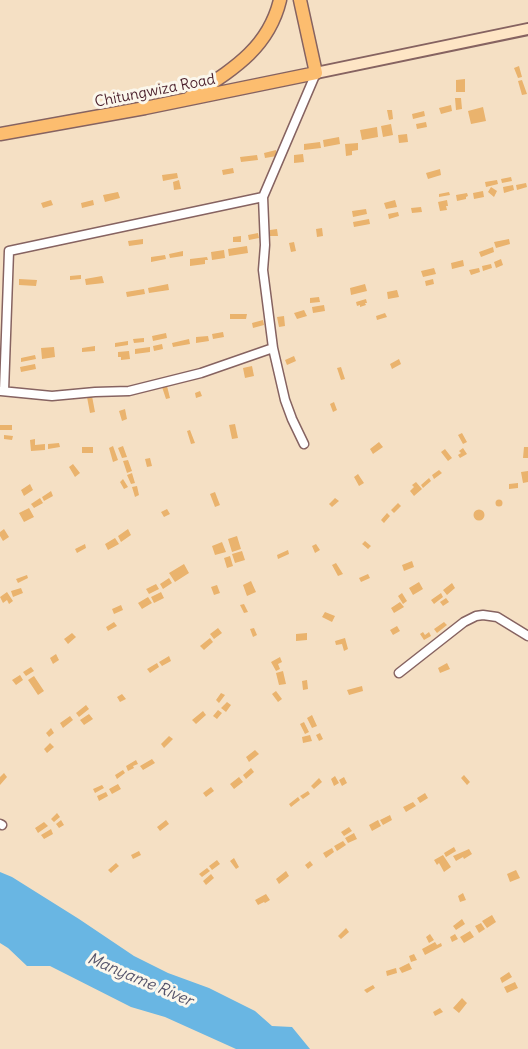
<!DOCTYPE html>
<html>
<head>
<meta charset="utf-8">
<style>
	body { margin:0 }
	canvas { display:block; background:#f5e0c4 }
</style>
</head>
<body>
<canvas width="528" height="1049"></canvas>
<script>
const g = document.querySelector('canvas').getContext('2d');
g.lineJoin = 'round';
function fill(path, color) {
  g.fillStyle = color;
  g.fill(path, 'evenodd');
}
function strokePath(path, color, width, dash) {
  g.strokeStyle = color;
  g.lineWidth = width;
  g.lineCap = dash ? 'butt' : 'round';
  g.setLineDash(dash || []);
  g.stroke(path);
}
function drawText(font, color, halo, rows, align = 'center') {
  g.font = font + ' Delius,sans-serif';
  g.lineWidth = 6;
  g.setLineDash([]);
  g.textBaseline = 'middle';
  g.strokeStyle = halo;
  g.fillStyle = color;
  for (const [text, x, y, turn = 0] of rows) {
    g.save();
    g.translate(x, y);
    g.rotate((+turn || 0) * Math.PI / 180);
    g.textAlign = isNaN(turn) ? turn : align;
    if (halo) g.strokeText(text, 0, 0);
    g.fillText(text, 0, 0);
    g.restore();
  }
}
fill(new Path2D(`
	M 0,872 L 12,877 L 79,919 L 134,956 L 168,973 L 209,988 L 255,1011 L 272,1026 L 292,1027 L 310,1049 L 236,1049 L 165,1017 L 131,1007 L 50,966 L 27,966 L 8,948 L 0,943 Z`), '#69b6e3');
fill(new Path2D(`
	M 519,66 L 522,77 L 518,78 L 514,68 Z
	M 465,79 L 465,92 L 456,92 L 456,80 Z
	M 522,80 L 527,94 L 522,95 L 518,81 Z
	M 455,98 L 461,98 L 462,109 L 456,110 Z
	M 451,105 L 452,111 L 441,114 L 439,108 Z
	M 483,107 L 486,121 L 471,124 L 468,111 Z
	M 387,110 L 392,110 L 393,119 L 389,120 Z
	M 424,111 L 425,116 L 413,119 L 412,114 Z
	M 426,122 L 427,127 L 417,129 L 416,124 Z
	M 391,124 L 393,135 L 383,137 L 381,126 Z
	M 377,127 L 378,137 L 362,140 L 360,130 Z
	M 407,134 L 408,142 L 399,143 L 398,135 Z
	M 339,137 L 340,144 L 324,147 L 323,140 Z
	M 320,142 L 321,148 L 304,150 L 304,144 Z
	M 358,143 L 358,150 L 352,151 L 352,155 L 346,156 L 345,144 Z
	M 276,150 L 277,156 L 265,158 L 264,153 Z
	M 303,154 L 304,162 L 294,163 L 294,155 Z
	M 257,155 L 258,160 L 241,162 L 240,157 Z
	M 233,168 L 234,173 L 223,175 L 222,170 Z
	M 440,169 L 441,175 L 428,179 L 426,173 Z
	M 177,173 L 178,178 L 163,181 L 162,175 Z
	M 511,177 L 512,181 L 502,183 L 501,179 Z
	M 179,180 L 181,189 L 174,190 L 173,182 Z
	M 497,180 L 498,184 L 486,187 L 485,182 Z
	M 526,183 L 527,187 L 517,190 L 516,185 Z
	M 513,185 L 514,190 L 504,193 L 503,187 Z
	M 491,187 L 497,191 L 494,197 L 488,192 Z
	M 483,191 L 484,197 L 474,199 L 473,193 Z
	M 118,192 L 120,198 L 105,202 L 103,195 Z
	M 449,192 L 450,195 L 439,197 L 439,194 Z
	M 467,193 L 468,196 L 466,197 L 466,199 L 457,201 L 456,195 Z
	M 51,200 L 53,205 L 43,208 L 41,203 Z
	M 93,200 L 94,205 L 82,208 L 81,203 Z
	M 395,200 L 397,207 L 386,209 L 384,203 Z
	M 447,200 L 448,206 L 446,206 L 447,210 L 440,211 L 438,202 Z
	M 421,207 L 422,212 L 412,213 L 411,208 Z
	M 366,209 L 367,214 L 353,217 L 352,211 Z
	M 398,212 L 399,216 L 389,219 L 388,214 Z
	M 369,219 L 370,224 L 354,227 L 353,222 Z
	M 322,228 L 323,236 L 317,237 L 316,229 Z
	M 277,229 L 278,236 L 270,236 L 270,230 Z
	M 258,233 L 259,238 L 249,240 L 248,235 Z
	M 241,236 L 241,242 L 233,242 L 233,237 Z
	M 143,239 L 143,244 L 129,246 L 128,241 Z
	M 509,239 L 510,244 L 496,248 L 494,242 Z
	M 294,242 L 296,251 L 291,252 L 289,243 Z
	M 247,246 L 248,253 L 229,256 L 228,249 Z
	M 493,247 L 494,252 L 481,257 L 479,252 Z
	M 224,250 L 225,258 L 212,260 L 211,252 Z
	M 183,251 L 183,256 L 170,258 L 169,254 Z
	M 165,255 L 166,259 L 151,262 L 151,257 Z
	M 207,257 L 208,260 L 205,260 L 205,264 L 190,266 L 190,259 Z
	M 501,259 L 503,265 L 496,268 L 494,262 Z
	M 463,260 L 464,266 L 452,269 L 451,263 Z
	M 491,264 L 492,268 L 483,271 L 482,266 Z
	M 434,268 L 436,274 L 423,277 L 421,271 Z
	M 479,268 L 480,272 L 471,275 L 469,270 Z
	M 81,275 L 81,279 L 70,280 L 70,276 Z
	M 102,276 L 104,283 L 86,285 L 85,279 Z
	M 19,279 L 37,280 L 36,286 L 19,285 Z
	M 433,279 L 434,284 L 426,286 L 425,281 Z
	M 168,284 L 169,290 L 149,293 L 148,288 Z
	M 365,284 L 367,291 L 351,295 L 350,288 Z
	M 144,289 L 145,294 L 127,297 L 126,292 Z
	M 397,290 L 399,297 L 388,299 L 387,292 Z
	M 319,297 L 320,302 L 310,303 L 310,298 Z
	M 366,299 L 367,303 L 365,303 L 366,305 L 360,307 L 360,305 L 357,306 L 356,302 Z
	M 324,305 L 325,311 L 313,313 L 312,307 Z
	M 304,310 L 307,316 L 297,319 L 294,313 Z
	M 385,313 L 387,317 L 377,320 L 376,316 Z
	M 230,314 L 247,314 L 246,319 L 230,319 Z
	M 284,316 L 285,326 L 279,327 L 277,317 Z
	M 263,320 L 264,325 L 253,328 L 252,323 Z
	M 223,332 L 224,337 L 213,339 L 212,334 Z
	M 166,333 L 167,338 L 153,341 L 152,336 Z
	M 208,336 L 209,341 L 196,343 L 196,337 Z
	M 144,338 L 144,342 L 134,343 L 133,339 Z
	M 189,339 L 190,344 L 173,347 L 172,343 Z
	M 128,341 L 128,345 L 115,347 L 115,343 Z
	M 162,344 L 163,349 L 154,351 L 153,346 Z
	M 95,346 L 95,351 L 82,352 L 82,348 Z
	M 54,347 L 55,357 L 42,359 L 41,348 Z
	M 150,347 L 150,352 L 135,354 L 135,349 Z
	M 129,351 L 130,359 L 121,360 L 121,357 L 118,357 L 118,352 Z
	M 35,355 L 36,359 L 21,362 L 21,358 Z
	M 294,356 L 296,361 L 287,365 L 285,360 Z
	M 399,359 L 401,364 L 392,369 L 390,364 Z
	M 35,364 L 36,369 L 21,372 L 20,367 Z
	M 252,366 L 254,376 L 245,378 L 243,368 Z
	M 341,367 L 345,379 L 341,380 L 337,368 Z
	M 167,386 L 170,398 L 166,399 L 162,387 Z
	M 200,391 L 202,396 L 196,398 L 195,393 Z
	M 92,396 L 95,412 L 90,413 L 87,397 Z
	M 334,402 L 337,410 L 333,412 L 330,404 Z
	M 125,409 L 127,419 L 122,421 L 119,411 Z
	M 235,424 L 238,438 L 232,439 L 229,425 Z
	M 0,425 L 12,425 L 12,430 L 0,430 Z
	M 190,430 L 195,443 L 191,444 L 187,431 Z
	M 462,433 L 467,442 L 463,444 L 458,435 Z
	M 4,435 L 13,436 L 12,440 L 4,439 Z
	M 35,439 L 35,445 L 45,444 L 45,450 L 31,451 L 30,440 Z
	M 379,442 L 383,447 L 373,454 L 370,449 Z
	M 59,443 L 60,447 L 48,449 L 48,444 Z
	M 113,446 L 118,460 L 113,462 L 109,448 Z
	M 123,446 L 127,457 L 122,458 L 118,448 Z
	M 82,447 L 93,447 L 93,453 L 82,453 Z
	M 524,447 L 528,447 L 528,458 L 523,458 Z
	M 463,448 L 467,454 L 460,458 L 458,455 L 461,453 L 459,451 Z
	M 445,449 L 452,458 L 448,461 L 441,452 Z
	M 150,458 L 152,466 L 147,467 L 145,459 Z
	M 128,460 L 132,471 L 127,473 L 123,461 Z
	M 73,464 L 80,473 L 75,477 L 69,467 Z
	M 439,470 L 442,473 L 434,479 L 432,475 Z
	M 528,471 L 528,482 L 523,483 L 521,472 Z
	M 132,473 L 135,483 L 131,484 L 127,475 Z
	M 358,474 L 364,483 L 359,486 L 354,477 Z
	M 429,478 L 431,481 L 423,488 L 421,485 Z
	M 123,479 L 128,487 L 124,489 L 120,482 Z
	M 416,482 L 422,489 L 414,496 L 410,491 L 414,487 L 412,485 Z
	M 518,483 L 518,488 L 509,489 L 509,484 Z
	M 30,484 L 33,490 L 24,496 L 21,490 Z
	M 137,486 L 139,495 L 135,497 L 132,487 Z
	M 51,491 L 53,496 L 44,501 L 42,497 Z
	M 215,492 L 220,505 L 215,507 L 210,494 Z
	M 40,498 L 43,503 L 34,508 L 31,504 Z
	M 335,498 L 339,501 L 332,507 L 329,504 Z
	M495.5 503a3.5 3.5 0 1 1 7 0a3.5 3.5 0 1 1-7 0Z
	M 398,503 L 401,506 L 394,513 L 391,510 Z
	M 29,508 L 34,517 L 24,522 L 19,513 Z
	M 167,509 L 170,514 L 164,517 L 161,512 Z
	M473.5 515a5.5 5.5 0 1 1 11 0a5.5 5.5 0 1 1-11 0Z
	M 387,513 L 390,516 L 384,523 L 381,520 Z
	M 4,529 L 9,537 L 3,541 L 0,536 L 0,532 Z
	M 128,529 L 131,535 L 121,542 L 118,536 Z
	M 237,536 L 241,549 L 232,552 L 228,539 Z
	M 115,538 L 119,544 L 108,550 L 105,544 Z
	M 365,541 L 371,546 L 368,549 L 362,544 Z
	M 222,542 L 226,552 L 215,555 L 212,546 Z
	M 85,544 L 86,548 L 77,553 L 75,549 Z
	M 316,544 L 320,550 L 315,553 L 312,546 Z
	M 288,550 L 289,554 L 278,559 L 277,555 Z
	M 242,551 L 245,560 L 235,563 L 232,554 Z
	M 230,556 L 233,566 L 227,568 L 224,558 Z
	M 412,561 L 414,567 L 404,571 L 402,565 Z
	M 336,563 L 343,574 L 338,576 L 332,565 Z
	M 184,564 L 189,573 L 175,582 L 169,573 Z
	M 368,574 L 370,578 L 361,582 L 359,578 Z
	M 27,575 L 28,578 L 18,583 L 16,579 Z
	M 169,578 L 172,583 L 163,589 L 160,584 Z
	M 251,581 L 256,592 L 247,596 L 243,585 Z
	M 419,582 L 423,589 L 413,595 L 409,588 Z
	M 452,583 L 455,588 L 447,595 L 443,590 Z
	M 156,584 L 159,589 L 149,594 L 146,589 Z
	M 217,585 L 220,593 L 214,595 L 211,587 Z
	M 21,588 L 23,593 L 13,597 L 11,591 Z
	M 7,592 L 13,601 L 9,604 L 7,600 L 3,603 L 0,597 Z
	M 161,592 L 164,598 L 154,603 L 151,597 Z
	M 402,593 L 407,601 L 403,604 L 398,596 Z
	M 441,593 L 443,597 L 434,604 L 431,600 Z
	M 148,597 L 152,603 L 142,609 L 138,603 Z
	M 446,598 L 449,602 L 443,606 L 440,602 Z
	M 400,602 L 404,607 L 394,613 L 391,608 Z
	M 244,604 L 248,612 L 244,613 L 240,605 Z
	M 121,605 L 123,610 L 114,614 L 112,609 Z
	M 325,612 L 335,616 L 332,622 L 322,617 Z
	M 114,622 L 117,626 L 108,631 L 106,627 Z
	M 444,622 L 447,625 L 437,633 L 434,629 Z
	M 397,626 L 400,631 L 393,635 L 390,630 Z
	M 218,628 L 222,633 L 214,639 L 210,634 Z
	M 254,628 L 257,635 L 253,637 L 250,629 Z
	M 423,632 L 425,635 L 429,632 L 431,636 L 424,640 L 420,634 Z
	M 72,633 L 76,637 L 68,644 L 64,639 Z
	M 307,633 L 307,640 L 296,641 L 296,634 Z
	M 210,638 L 213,642 L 204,650 L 200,646 Z
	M 345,638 L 348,649 L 344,651 L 342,644 L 336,645 L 335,641 Z
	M 56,654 L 59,660 L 53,664 L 50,658 Z
	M 169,656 L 171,661 L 162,666 L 159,662 Z
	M 280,657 L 282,662 L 278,664 L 280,669 L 276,671 L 271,662 Z
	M 157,663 L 159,667 L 150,673 L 147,669 Z
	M 447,663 L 450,669 L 440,673 L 438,668 Z
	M 31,667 L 34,671 L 26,676 L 23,672 Z
	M 283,671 L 286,684 L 279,685 L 276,673 Z
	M 20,675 L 23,680 L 16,685 L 12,680 Z
	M 34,676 L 44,691 L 38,695 L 28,680 Z
	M 307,680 L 308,689 L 303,690 L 302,681 Z
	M 362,686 L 363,691 L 349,695 L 347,690 Z
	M 276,691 L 282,699 L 278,702 L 272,694 Z
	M 221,693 L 225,695 L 219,703 L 216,700 Z
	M 122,694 L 126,699 L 120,702 L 117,697 Z
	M 227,702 L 231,705 L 226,712 L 221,708 Z
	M 86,705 L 89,709 L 79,717 L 76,713 Z
	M 218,710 L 222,713 L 217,719 L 213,716 Z
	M 203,711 L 206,715 L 196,724 L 192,720 Z
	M 89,714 L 93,719 L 84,725 L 80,720 Z
	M 312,715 L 317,726 L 312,728 L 307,718 Z
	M 70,716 L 73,720 L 63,728 L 60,723 Z
	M 304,722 L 309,732 L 305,734 L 300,724 Z
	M 51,728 L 54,733 L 49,737 L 46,733 Z
	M 320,733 L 323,739 L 319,741 L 316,735 Z
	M 310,735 L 312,741 L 303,743 L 302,737 Z
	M 169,736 L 173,739 L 164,748 L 161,744 Z
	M 50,743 L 54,747 L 47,753 L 44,749 Z
	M 255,750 L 259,754 L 249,762 L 246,757 Z
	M 152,759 L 155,763 L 143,770 L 140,766 Z
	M 136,760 L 138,764 L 133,766 L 134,768 L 128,771 L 126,766 Z
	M 251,768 L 254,772 L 246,779 L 243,775 Z
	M 123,770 L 125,773 L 117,779 L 115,775 Z
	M 4,773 L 7,777 L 0,785 L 0,777 Z
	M 464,775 L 470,782 L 467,785 L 461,778 Z
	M 335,776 L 339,783 L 334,786 L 331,779 Z
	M 239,777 L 243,782 L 234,789 L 230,784 Z
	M 344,777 L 347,783 L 342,786 L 339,780 Z
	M 319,778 L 322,782 L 314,789 L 311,786 Z
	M 118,784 L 121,789 L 112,794 L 109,789 Z
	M 102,785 L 104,788 L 95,793 L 93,789 Z
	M 211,787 L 214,791 L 206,797 L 203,793 Z
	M 308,791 L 310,794 L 303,799 L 300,796 Z
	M 106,792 L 108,796 L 99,801 L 97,796 Z
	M 425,793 L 428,798 L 420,803 L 417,798 Z
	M 298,797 L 300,800 L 291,807 L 289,804 Z
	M 413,802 L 416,806 L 406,812 L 403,807 Z
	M 57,813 L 60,817 L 54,822 L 51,819 Z
	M 390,815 L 392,820 L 383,825 L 380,820 Z
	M 61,820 L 64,825 L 59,828 L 56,824 Z
	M 166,820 L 169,824 L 160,831 L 157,827 Z
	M 378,820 L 381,826 L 372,831 L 369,825 Z
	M 44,822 L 48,826 L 38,833 L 35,828 Z
	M 349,827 L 352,831 L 344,836 L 341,832 Z
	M 51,829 L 53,834 L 44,839 L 41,835 Z
	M 354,833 L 357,839 L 348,843 L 345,838 Z
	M 343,841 L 346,845 L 337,851 L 334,846 Z
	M 454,847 L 456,851 L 446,857 L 444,853 Z
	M 332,848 L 334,852 L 326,858 L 323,853 Z
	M 469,849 L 472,854 L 464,859 L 463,857 L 456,861 L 453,856 Z
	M 139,851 L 141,855 L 133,859 L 131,855 Z
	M 443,855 L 451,867 L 444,872 L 439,863 L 437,865 L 434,860 Z
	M 234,858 L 239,867 L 236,869 L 230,861 Z
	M 217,860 L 220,864 L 212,870 L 209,866 Z
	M 310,861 L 313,865 L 308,869 L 305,865 Z
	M 116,863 L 119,866 L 111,873 L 108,870 Z
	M 207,868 L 210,871 L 202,877 L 199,874 Z
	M 516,870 L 520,878 L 510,882 L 507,874 Z
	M 286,871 L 289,876 L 279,884 L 276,879 Z
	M 211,874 L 214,878 L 206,885 L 203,881 Z
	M 463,893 L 466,900 L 460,902 L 458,896 Z
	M 266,894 L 270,900 L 265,903 L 264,902 L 258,905 L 255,900 Z
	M 492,915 L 496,922 L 487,928 L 482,921 Z
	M 462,919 L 465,924 L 456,930 L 453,926 Z
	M 481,923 L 485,929 L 479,933 L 475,926 Z
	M 346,928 L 349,932 L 341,939 L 338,936 Z
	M 470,931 L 474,937 L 464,943 L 460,937 Z
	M 430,934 L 434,940 L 429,943 L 426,937 Z
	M 455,934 L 458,939 L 452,942 L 450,937 Z
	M 435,942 L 437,945 L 441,943 L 442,946 L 425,955 L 422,949 Z
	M 414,954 L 417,960 L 411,962 L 409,956 Z
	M 409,963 L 412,969 L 402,973 L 399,968 Z
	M 396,968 L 397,973 L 387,976 L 386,971 Z
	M 509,972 L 512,977 L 502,983 L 500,978 Z
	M 515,982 L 518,988 L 507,993 L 504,987 Z
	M 373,985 L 375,988 L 367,993 L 364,990 Z
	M 462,998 L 467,1003 L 459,1013 L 453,1008 Z
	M 440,1008 L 443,1012 L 435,1016 L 433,1012 Z`), '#eab36d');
const minor = new Path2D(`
	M 1,391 L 52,396 L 95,392 L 129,391 L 201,373 L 273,348
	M 4,391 L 9,251 L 263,197
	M 304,444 L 292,419 L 285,400 L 273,348 L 263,270 L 265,245 L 263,197 L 316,73
	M 399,673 L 464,622 L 476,616 L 483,615 L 497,617 L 528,636
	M 0,824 L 2,825`);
const secondary = new Path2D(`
	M 316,73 L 528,29`);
const primary = new Path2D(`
	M 190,97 C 230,71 268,50 280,0
	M 0,134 L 145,108 L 316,73 L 300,0`);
strokePath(minor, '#866361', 11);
strokePath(secondary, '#866361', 14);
strokePath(primary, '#866361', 15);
strokePath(minor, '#fff', 8);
strokePath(secondary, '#fee5c5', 10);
strokePath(primary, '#fcbd6f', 12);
drawText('15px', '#4a1f2b', '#fbf7ec', [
	["Chitungwiza Road",155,91,-11]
]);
drawText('italic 16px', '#55546b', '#fbf7ec', [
	["Manyame River",140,980,23]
]);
</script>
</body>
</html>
